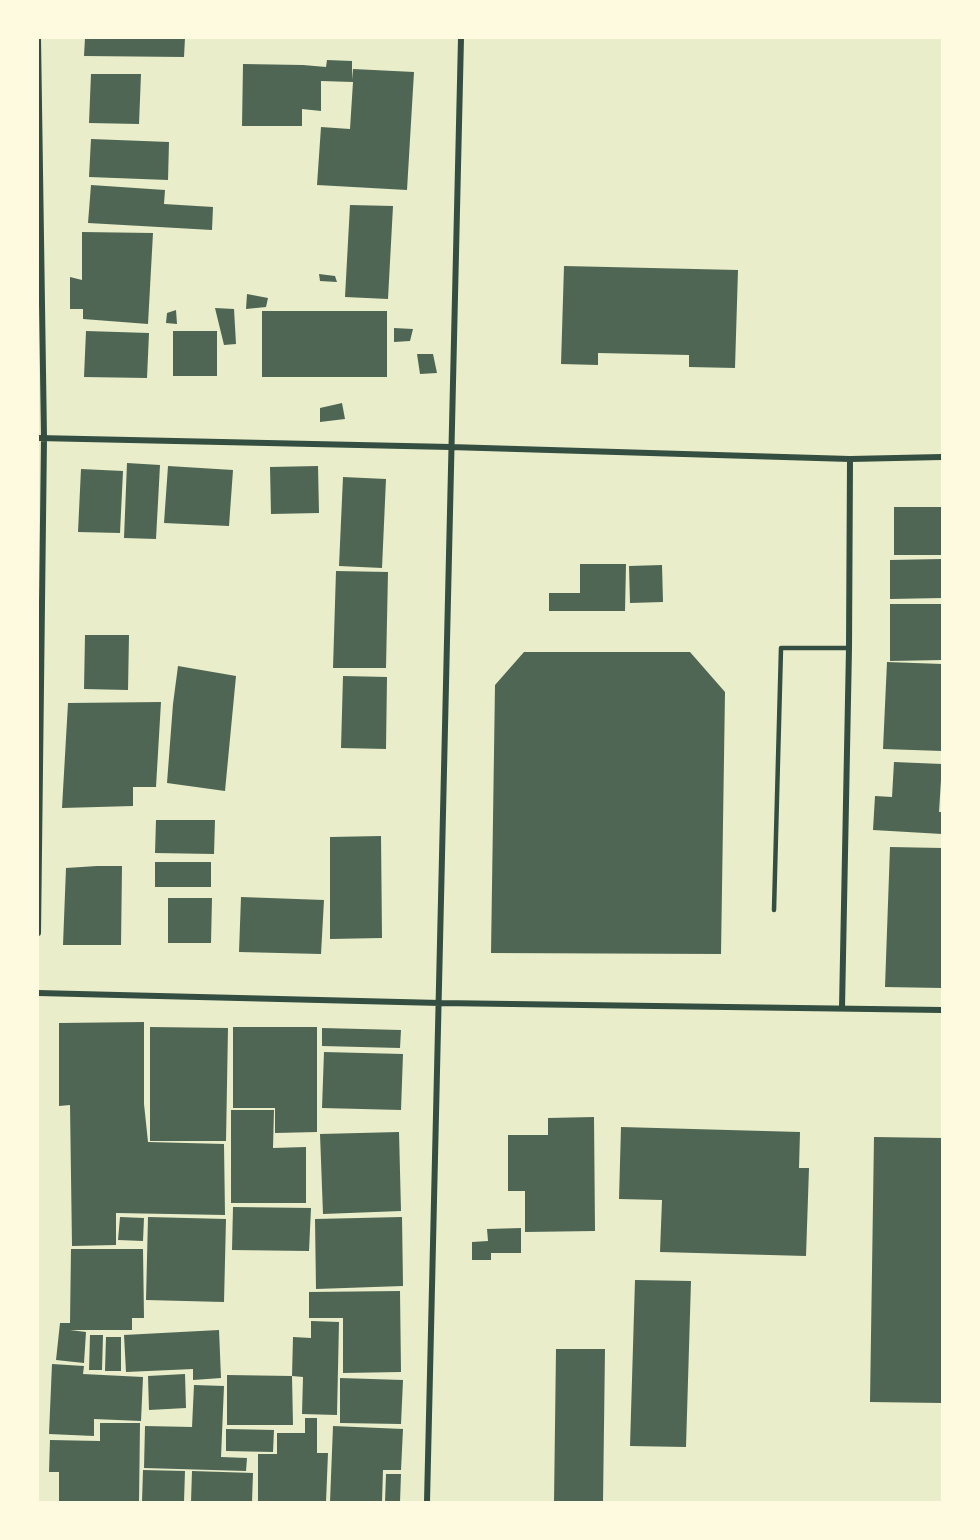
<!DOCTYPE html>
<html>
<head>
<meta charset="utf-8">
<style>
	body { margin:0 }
	#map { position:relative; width:980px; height:1540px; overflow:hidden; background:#e9edc9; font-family:Inter,sans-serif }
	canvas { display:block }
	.frame { position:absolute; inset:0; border:39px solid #fefae0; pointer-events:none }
</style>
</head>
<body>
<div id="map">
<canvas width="980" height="1540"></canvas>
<div class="frame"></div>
</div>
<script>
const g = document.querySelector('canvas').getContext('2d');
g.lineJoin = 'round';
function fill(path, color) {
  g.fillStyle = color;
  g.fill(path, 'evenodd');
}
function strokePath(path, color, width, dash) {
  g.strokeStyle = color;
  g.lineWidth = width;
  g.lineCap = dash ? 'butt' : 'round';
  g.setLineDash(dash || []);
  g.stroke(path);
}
fill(new Path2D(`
	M 85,38 L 185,38 L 184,57 L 84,56 Z
	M 327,60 L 352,61 L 352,80 L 353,69 L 414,72 L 407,190 L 317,185 L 321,127 L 350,129 L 353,82 L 321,81 L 321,111 L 302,109 L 302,126 L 242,126 L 243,64 L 303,65 L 326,67 Z
	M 91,74 L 141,74 L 139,124 L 89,123 Z
	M 91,139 L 169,142 L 168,180 L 89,177 Z
	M 91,185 L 165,190 L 164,204 L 213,207 L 212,230 L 88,223 Z
	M 350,205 L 393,206 L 388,299 L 345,297 Z
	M 82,232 L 153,233 L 148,324 L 83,319 L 83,309 L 70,309 L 70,277 L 82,280 Z
	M 564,266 L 738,270 L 735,368 L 689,367 L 689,355 L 598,353 L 598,365 L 561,364 Z
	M 319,274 L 335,276 L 337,282 L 320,281 Z
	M 247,294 L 268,298 L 266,307 L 246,309 Z
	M 215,308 L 234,309 L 236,344 L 224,345 Z
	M 176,310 L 177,324 L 166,323 L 167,313 Z
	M 262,311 L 387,311 L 387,377 L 262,377 Z
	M 394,328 L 413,329 L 410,341 L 394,342 Z
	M 86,331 L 149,333 L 147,378 L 84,377 Z
	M 173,331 L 217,331 L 217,376 L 173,376 Z
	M 417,354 L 433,354 L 437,373 L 420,374 Z
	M 342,403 L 345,419 L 320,422 L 320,408 Z
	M 127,463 L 160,465 L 156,539 L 124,538 Z
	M 168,466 L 233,470 L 229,526 L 164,523 Z
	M 318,466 L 319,513 L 271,514 L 270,467 Z
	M 81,469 L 123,471 L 120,533 L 78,532 Z
	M 343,477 L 386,479 L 382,568 L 339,566 Z
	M 894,507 L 942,507 L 942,555 L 894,555 Z
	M 942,559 L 942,598 L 890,599 L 890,560 Z
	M 580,564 L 626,564 L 625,611 L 549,611 L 549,593 L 580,593 Z
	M 662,565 L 663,602 L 630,603 L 629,566 Z
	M 336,571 L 388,572 L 386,668 L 333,668 Z
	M 890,604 L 942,604 L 942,660 L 890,661 Z
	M 85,635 L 129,635 L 128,690 L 84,689 Z
	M 524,652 L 690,652 L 725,692 L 721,954 L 491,953 L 495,685 Z
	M 887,662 L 942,664 L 942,751 L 883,749 Z
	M 178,666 L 236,676 L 225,791 L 167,783 L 173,704 Z
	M 343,676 L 387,677 L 386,749 L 341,748 Z
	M 161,702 L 156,787 L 133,787 L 133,806 L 62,808 L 68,703 Z
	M 894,762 L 942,764 L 939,812 L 942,812 L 942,834 L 873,830 L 875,796 L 892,797 Z
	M 156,820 L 215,820 L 214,854 L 155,853 Z
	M 381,836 L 382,938 L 330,939 L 330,837 Z
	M 890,847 L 942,848 L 942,988 L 885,987 Z
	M 155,862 L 211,862 L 211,887 L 155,887 Z
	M 97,866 L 122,866 L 121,945 L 63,945 L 66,868 Z
	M 241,897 L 324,900 L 321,954 L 239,952 Z
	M 168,898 L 212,898 L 211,943 L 168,943 Z
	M 144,1022 L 144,1104 L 148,1142 L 224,1144 L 225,1215 L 116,1213 L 116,1245 L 72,1246 L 70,1105 L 59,1106 L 59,1023 Z
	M 150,1027 L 228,1028 L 226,1141 L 150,1141 Z
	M 233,1027 L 317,1027 L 317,1132 L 275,1133 L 275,1108 L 233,1108 Z
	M 322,1028 L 401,1030 L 400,1048 L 322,1046 Z
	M 324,1052 L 403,1054 L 401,1110 L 322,1108 Z
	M 231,1110 L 274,1110 L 273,1148 L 306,1147 L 306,1203 L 231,1203 Z
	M 594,1117 L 595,1231 L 525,1232 L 525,1191 L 508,1191 L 508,1135 L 548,1135 L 548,1118 Z
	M 621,1127 L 800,1132 L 799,1168 L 809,1168 L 806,1256 L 660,1252 L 662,1200 L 619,1199 Z
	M 399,1132 L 401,1211 L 323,1214 L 320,1134 Z
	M 874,1137 L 942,1138 L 942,1403 L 870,1402 Z
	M 233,1207 L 311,1208 L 309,1251 L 232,1250 Z
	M 120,1217 L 144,1218 L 143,1241 L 118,1240 Z
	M 148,1217 L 226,1219 L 224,1302 L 146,1300 Z
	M 402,1217 L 403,1286 L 316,1289 L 315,1219 Z
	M 521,1228 L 521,1253 L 491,1253 L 491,1260 L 472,1260 L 472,1242 L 488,1241 L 487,1229 Z
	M 71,1249 L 143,1249 L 144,1318 L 132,1318 L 132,1330 L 70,1330 L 86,1332 L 84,1363 L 56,1360 L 60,1323 L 70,1323 Z
	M 635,1280 L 691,1281 L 686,1447 L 630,1446 Z
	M 400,1291 L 401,1372 L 343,1373 L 343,1318 L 309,1318 L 309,1292 Z
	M 311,1321 L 339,1322 L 337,1415 L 302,1414 L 303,1377 L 292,1376 L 293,1337 L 311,1338 Z
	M 219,1330 L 221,1378 L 193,1380 L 193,1369 L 126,1372 L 124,1335 Z
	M 90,1335 L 103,1335 L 102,1370 L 89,1370 Z
	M 106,1337 L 121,1337 L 121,1371 L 105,1371 Z
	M 556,1349 L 605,1349 L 603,1502 L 554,1502 Z
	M 52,1364 L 84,1366 L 83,1374 L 143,1377 L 141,1421 L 94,1419 L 94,1436 L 49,1434 Z
	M 185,1374 L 186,1408 L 149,1410 L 148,1376 Z
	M 227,1375 L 292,1376 L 293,1425 L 227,1425 Z
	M 340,1378 L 403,1380 L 401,1424 L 340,1423 Z
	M 194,1385 L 224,1386 L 221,1457 L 247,1458 L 246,1471 L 144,1468 L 145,1426 L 192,1427 Z
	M 305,1418 L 317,1418 L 317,1453 L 328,1453 L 326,1502 L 258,1502 L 258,1454 L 277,1454 L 277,1433 L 305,1433 Z
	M 100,1423 L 140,1423 L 139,1502 L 59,1502 L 59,1472 L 49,1472 L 50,1440 L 100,1441 Z
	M 333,1426 L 403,1429 L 401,1470 L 383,1470 L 382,1502 L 330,1502 Z
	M 226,1429 L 274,1430 L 273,1452 L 226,1451 Z
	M 143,1470 L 185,1471 L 184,1502 L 142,1502 Z
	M 192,1471 L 253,1473 L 252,1502 L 191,1502 Z
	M 386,1474 L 401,1474 L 400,1502 L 385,1502 Z`), '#4f6655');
strokePath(new Path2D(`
	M 774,910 L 781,648 L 849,648`), '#344e41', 4.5);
strokePath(new Path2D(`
	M 38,438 L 450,447 L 850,459 L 942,457
	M 38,933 L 44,438 L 38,38
	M 38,993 L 440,1003 L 942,1010
	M 842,1008 L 849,648 L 850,459
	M 427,1502 C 440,1014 448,526 461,38`), '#344e41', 6);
</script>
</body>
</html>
